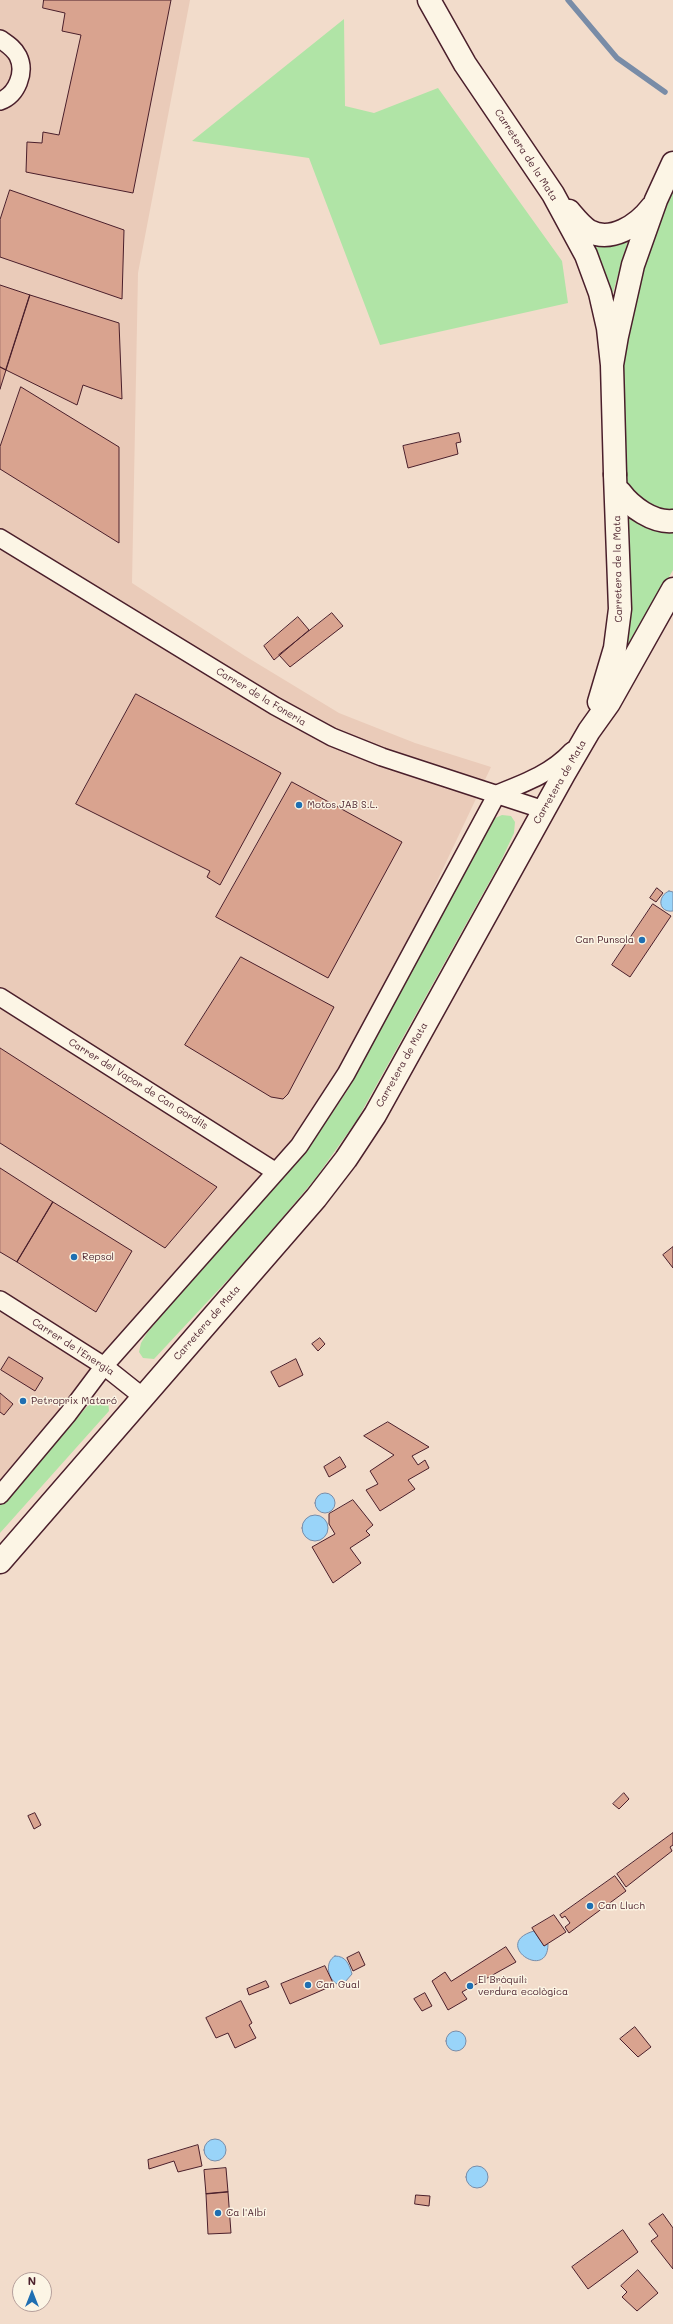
<!DOCTYPE html>
<html>
<head>
<meta charset="utf-8">
<style>
	body { margin:0 }
	#map { position:relative; width:673px; height:2324px; overflow:hidden; background:#f2dccb; font-family:Mali,sans-serif }
	canvas { display:block }
	.north { position:absolute; left:12px; top:2272px; width:40px; height:40px; box-sizing:border-box; background:#fcf5e5; border:1px solid #b59f9b; border-radius:50%; rotate:0deg; font-size:11px; font-weight:700; line-height:16px; text-align:center; color:#4a1f2b }
	.north::after { content:''; display:block; margin:auto; width:14px; height:18px; background:#1f6fb2; clip-path:polygon(50% 0,100% 100%,50% 72%,0 100%) }
</style>
</head>
<body>
<div id="map">
<canvas width="673" height="2324"></canvas>
<div class="north">N</div>
</div>
<script>
const g = document.querySelector('canvas').getContext('2d');
g.lineJoin = 'round';
function fill(path, color) {
  g.fillStyle = color;
  g.fill(path, 'evenodd');
}
function strokePath(path, color, width, dash) {
  g.strokeStyle = color;
  g.lineWidth = width;
  g.lineCap = dash ? 'butt' : 'round';
  g.setLineDash(dash || []);
  g.stroke(path);
}
function drawText(font, color, halo, rows, align = 'center') {
  g.font = font + ' Mali,sans-serif';
  g.lineWidth = 3;
  g.setLineDash([]);
  g.textBaseline = 'middle';
  g.strokeStyle = halo;
  g.fillStyle = color;
  for (const [text, x, y, turn = 0] of rows) {
    g.save();
    g.translate(x, y);
    g.rotate((+turn || 0) * Math.PI / 180);
    g.textAlign = isNaN(turn) ? turn : align;
    if (halo) g.strokeText(text, 0, 0);
    g.fillText(text, 0, 0);
    g.restore();
  }
}
fill(new Path2D(`
	M 0,0 L 190,0 L 138,273 L 132,583 L 245,656 L 339,713 L 415,743 L 491,767 L 346,1074 L 299,1146 L 0,1495 Z`), '#eacbb9');
fill(new Path2D(`
	M 344,19 L 345,106 L 374,113 L 438,88 L 562,261 L 568,303 L 380,345 L 309,158 L 192,141 Z
	M 673,180 L 673,512 L 642,502 L 630,489 L 623,474 L 620,387 L 625,332 L 639,275 Z
	M 628,240 L 612,296 L 593,244 L 616,246 Z
	M 626,516 C 641,525 655,533 673,532 L 673,570 L 623,658 Z
	M 502,815 L 511,816 L 515,822 L 514,833 L 501,861 L 357,1120 L 315,1179 L 251,1255 L 154,1359 L 143,1358 L 139,1352 L 141,1343 L 147,1333 C 214,1252 290,1179 347,1091 L 493,819 Z
	M 100,1398 L 108,1401 L 109,1411 L 0,1533 L 0,1505 L 92,1401 Z`), '#b0e4a6');
const water = new Path2D(`
	M 669,891 L 673,892 L 673,911 C 658,913 657,896 669,891 Z
	M315 1503a10 10 0 1 1 20 0a10 10 0 1 1-20 0Z
	M302 1528a13 13 0 1 1 26 0a13 13 0 1 1-26 0Z
	M 534,1931 L 544,1946 L 548,1944 C 548,1983 490,1943 534,1931 Z
	M 335,1956 C 346,1956 349,1964 352,1974 L 345,1982 L 337,1984 C 328,1979 324,1962 335,1956 Z
	M446 2041a10 10 0 1 1 20 0a10 10 0 1 1-20 0Z
	M204 2150a11 11 0 1 1 22 0a11 11 0 1 1-22 0Z
	M466 2177a11 11 0 1 1 22 0a11 11 0 1 1-22 0Z`);
fill(water, '#99d4f9');
strokePath(water, '#798ca7', 1);
strokePath(new Path2D(`
	M 568,0 L 617,58 L 665,92`), '#798ca7', 5.5);
const building = new Path2D(`
	M 44,0 L 171,0 L 133,193 L 26,172 L 27,142 L 42,143 L 43,132 L 59,135 L 81,35 L 62,31 L 65,13 L 43,8 Z
	M 10,190 L 124,230 L 122,299 L 0,257 L 0,220 Z
	M 0,285 L 30,295 L 6,370 L 0,367 Z
	M 30,295 L 119,323 L 122,399 L 83,385 L 77,405 L 6,370 Z
	M 0,367 L 6,370 L 0,389 Z
	M 21,387 L 119,447 L 119,543 L 0,469 L 0,447 Z
	M 459,433 L 461,442 L 456,443 L 458,454 L 408,468 L 403,446 Z
	M 332,613 L 343,626 L 290,667 L 279,655 Z
	M 298,617 L 309,630 L 274,660 L 264,646 Z
	M 136,694 L 281,773 L 220,885 L 207,877 L 210,871 L 76,804 Z
	M 292,782 L 402,842 L 328,978 L 216,917 Z
	M 657,888 L 663,893 L 656,902 L 650,898 Z
	M 653,904 L 671,916 L 630,977 L 612,965 Z
	M 241,957 L 334,1007 L 288,1094 L 283,1099 L 271,1097 L 185,1045 Z
	M 0,1048 L 217,1187 L 165,1248 L 0,1143 Z
	M 0,1168 L 53,1202 L 17,1262 L 0,1252 Z
	M 53,1202 L 132,1251 L 96,1312 L 17,1262 Z
	M 673,1247 L 673,1268 L 663,1255 Z
	M 320,1338 L 325,1344 L 318,1351 L 312,1344 Z
	M 9,1357 L 43,1378 L 35,1391 L 1,1370 Z
	M 296,1359 L 303,1375 L 279,1387 L 271,1372 Z
	M 0,1393 L 13,1404 L 4,1415 L 0,1412 Z
	M 388,1422 L 429,1447 L 412,1456 L 418,1465 L 425,1460 L 429,1468 L 408,1480 L 415,1489 L 380,1511 L 366,1490 L 378,1484 L 370,1471 L 394,1455 L 364,1436 Z
	M 340,1457 L 346,1467 L 329,1477 L 324,1467 Z
	M 353,1500 L 373,1525 L 366,1531 L 370,1535 L 350,1548 L 361,1563 L 333,1583 L 312,1547 L 335,1534 L 329,1524 L 329,1514 Z
	M 624,1793 L 629,1799 L 619,1809 L 613,1804 Z
	M 35,1813 L 41,1825 L 34,1829 L 28,1816 Z
	M 673,1833 L 673,1845 L 670,1847 L 672,1851 L 626,1887 L 617,1874 Z
	M 615,1876 L 626,1891 L 569,1933 L 565,1927 L 570,1923 L 565,1916 L 562,1918 L 560,1915 Z
	M 554,1915 L 566,1932 L 544,1946 L 532,1928 Z
	M 506,1947 L 516,1962 L 462,1992 L 467,1999 L 448,2010 L 432,1981 L 445,1972 L 451,1981 Z
	M 359,1952 L 365,1965 L 353,1971 L 347,1958 Z
	M 325,1966 L 334,1985 L 290,2004 L 281,1984 Z
	M 266,1981 L 269,1987 L 249,1995 L 247,1989 Z
	M 425,1993 L 432,2006 L 422,2011 L 414,1999 Z
	M 241,2001 L 252,2023 L 249,2025 L 256,2038 L 235,2048 L 228,2033 L 216,2038 L 206,2018 Z
	M 635,2027 L 651,2047 L 638,2057 L 620,2039 Z
	M 198,2145 L 202,2166 L 178,2172 L 174,2161 L 149,2169 L 148,2160 Z
	M 226,2168 L 228,2192 L 206,2194 L 204,2170 Z
	M 228,2192 L 231,2233 L 208,2234 L 206,2194 Z
	M 416,2195 L 430,2196 L 429,2206 L 415,2204 Z
	M 663,2214 L 673,2228 L 673,2269 L 651,2241 L 658,2236 L 649,2224 Z
	M 623,2230 L 638,2252 L 588,2289 L 572,2267 Z
	M 638,2270 L 658,2293 L 637,2311 L 622,2297 L 627,2292 L 621,2286 Z`);
fill(building, '#d9a38f');
strokePath(building, '#4a1f2b', 1);
const minor = new Path2D(`
	M 0,39 C 7,44 14,48 18,56 C 26,72 17,95 0,101
	M 0,538 L 275,706 L 332,737 L 382,757 L 544,810
	M 0,997 L 276,1172
	M 0,1300 L 104,1366 L 143,1397
	M 0,1495 L 68,1414 L 104,1366 L 299,1146 L 346,1074 L 497,794 C 525,783 552,773 572,751`);
const tertiary = new Path2D(`
	M 599,702 L 615,648 L 620,609 L 615,475
	M 0,1562 L 316,1198 L 346,1159 L 375,1115 L 564,774 L 589,731 L 609,703 L 673,589`);
const secondary = new Path2D(`
	M 429,0 L 465,64 L 553,194 L 586,255 L 600,293 L 608,328 L 612,365
	M 569,211 C 575,218 581,226 589,231 C 611,243 638,225 651,208
	M 615,474 L 612,365 L 617,336 L 633,265 L 656,200 L 673,163
	M 620,492 C 631,507 653,523 673,521`);
strokePath(minor, '#4a1f2b', 20);
strokePath(tertiary, '#4a1f2b', 25);
strokePath(secondary, '#4a1f2b', 25);
strokePath(minor, '#fcf5e5', 17);
strokePath(tertiary, '#fcf5e5', 22);
strokePath(secondary, '#fcf5e5', 22);
for (const [x, y, r, color] of [
	[299,805,4,"#1f6fb2"],
	[642,940,4,"#1f6fb2"],
	[74,1257,4,"#1f6fb2"],
	[23,1401,4,"#1f6fb2"],
	[590,1906,4,"#1f6fb2"],
	[308,1985,4,"#1f6fb2"],
	[470,1986,4,"#1f6fb2"],
	[218,2213,4,"#1f6fb2"]
]) {
  const dot = new Path2D();
  dot.arc(x, y, r, 0, 2 * Math.PI);
  g.fillStyle = color;
  g.fill(dot);
  strokePath(dot, '#fcf5e5', 1.5);
}
drawText('10px', '#4a1f2b', '#fcf5e5', [
	["Carretera de la Mata",526,155,57],
	["Carretera de la Mata",618,569,-91],
	["Carrer de la Foneria",261,697,31],
	["Carretera de Mata",560,782,-60],
	["Carretera de Mata",402,1065,-61],
	["Carrer del Vapor de Can Gordils",138,1084,32],
	["Carretera de Mata",207,1323,-49],
	["Carrer de l'Energia",73,1347,33]
]);
drawText('10px', '#4a1f2b', '#fcf5e5', [
	["Motos JAB S.L.",307,805],
	["Can Punsola",634,940,"right"],
	["Repsol",82,1257],
	["Petroprix Mataró",31,1401],
	["Can Lluch",598,1906],
	["El Bròquil:",478,1980],
	["verdura ecològica",478,1992],
	["Can Gual",316,1985],
	["Ca l'Albí",226,2213]
], 'left');
</script>
</body>
</html>
